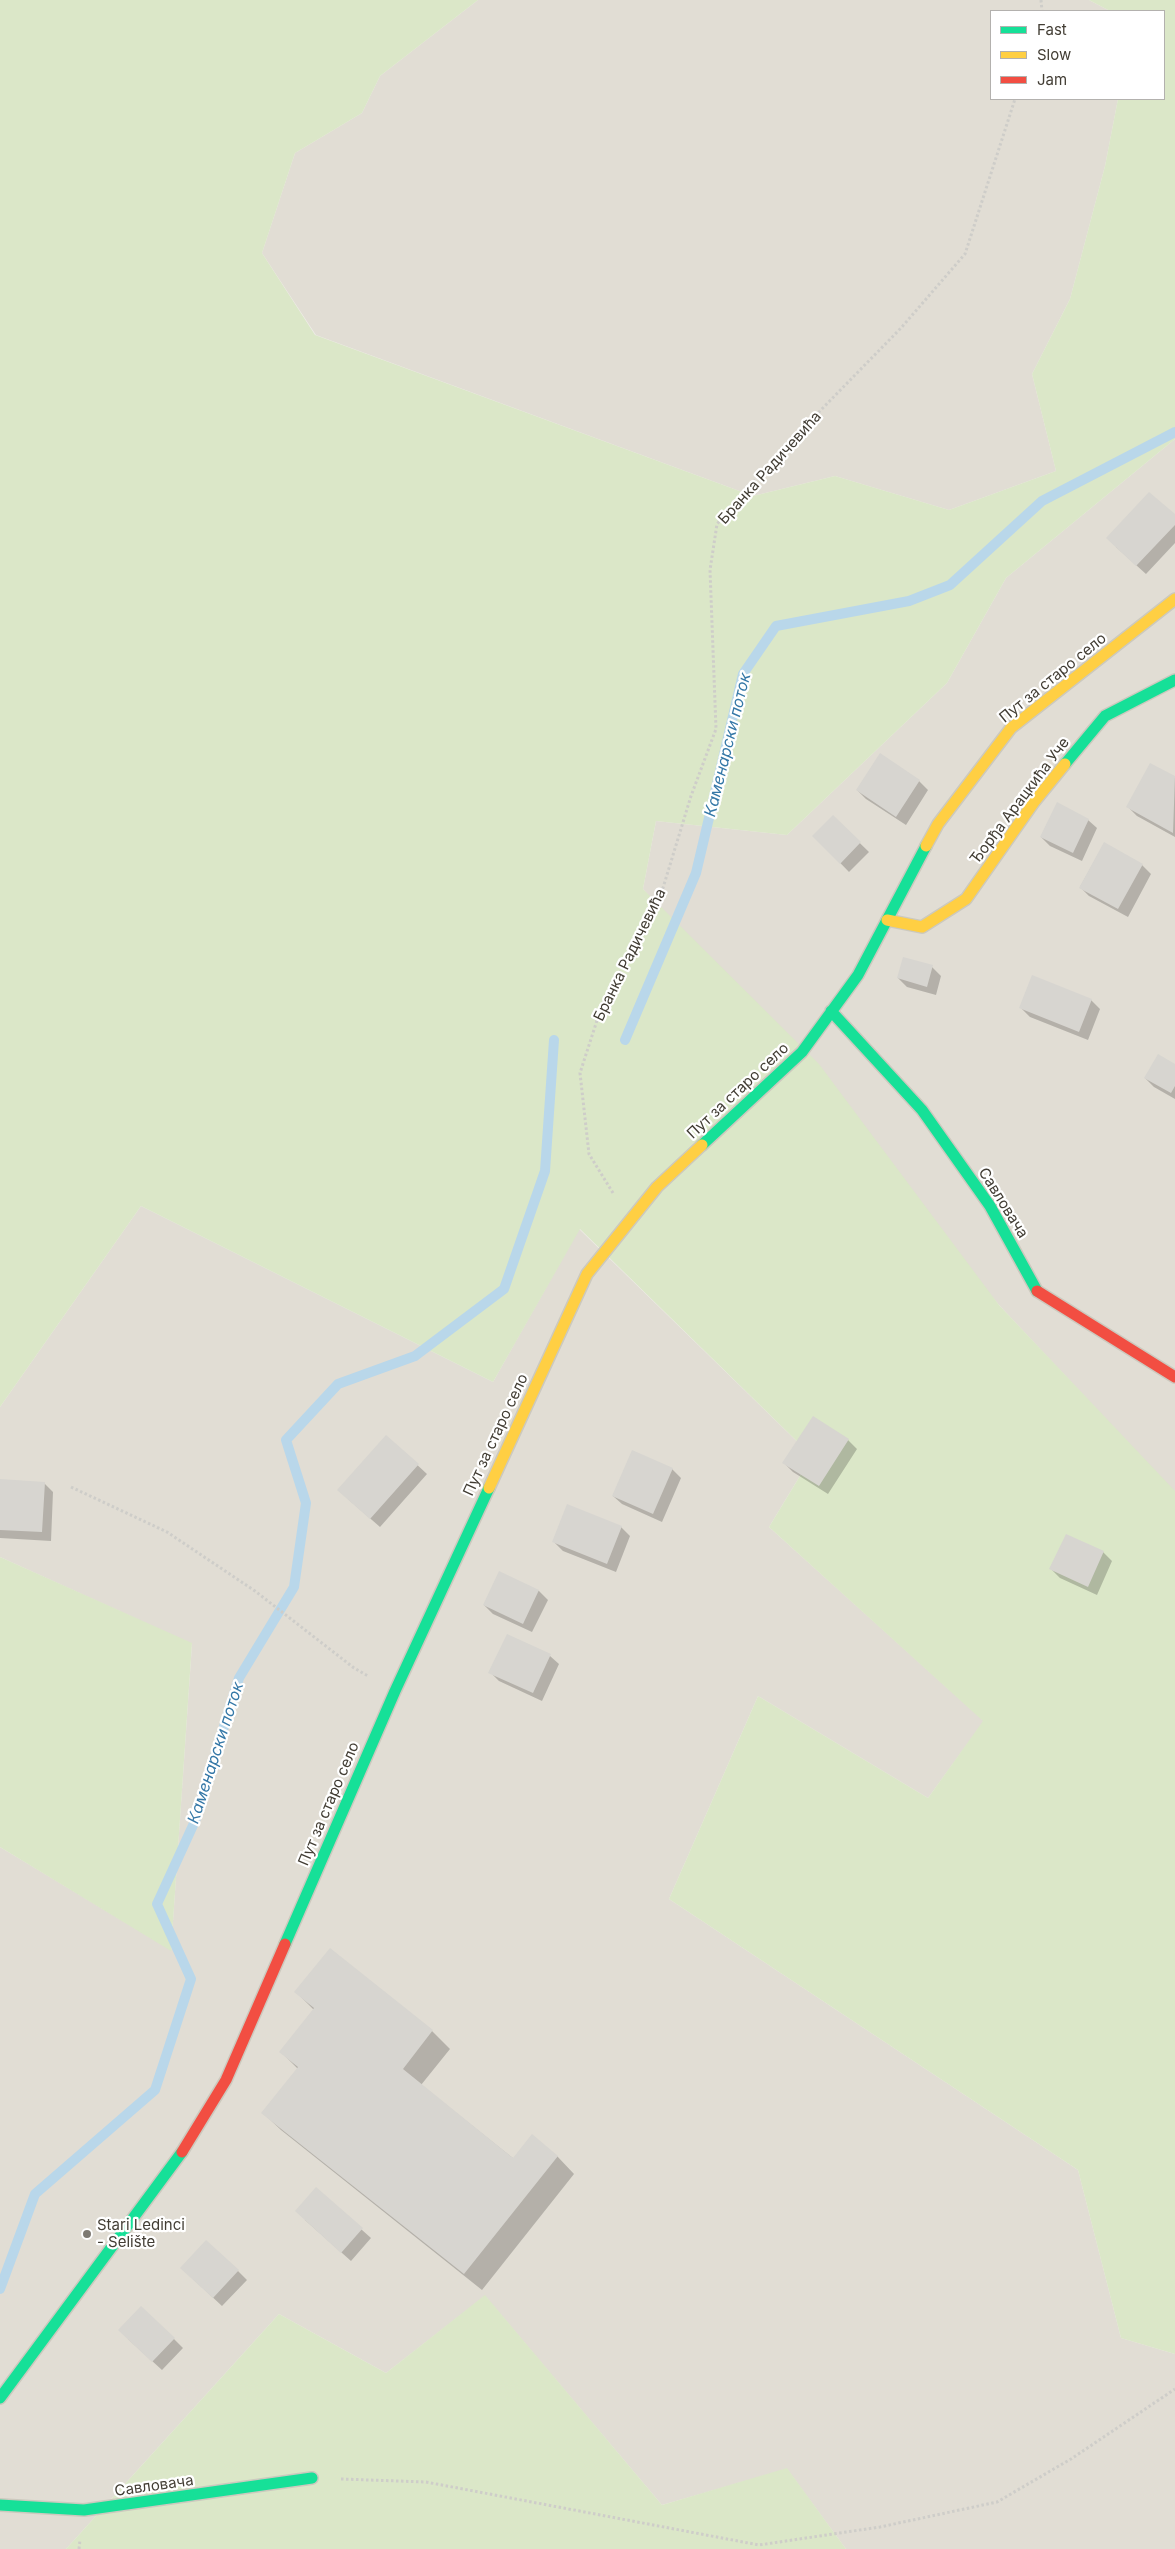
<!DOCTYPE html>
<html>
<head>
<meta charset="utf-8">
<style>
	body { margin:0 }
	#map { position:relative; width:1175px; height:2549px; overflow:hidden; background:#eeece7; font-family:Inter,sans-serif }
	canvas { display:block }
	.legend { position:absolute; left:990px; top:10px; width:175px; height:90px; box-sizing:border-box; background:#fff; border:1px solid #b3b1ae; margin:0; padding:6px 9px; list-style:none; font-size:15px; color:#423d34 }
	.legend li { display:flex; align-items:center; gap:10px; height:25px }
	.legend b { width:25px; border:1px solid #b3b1ae }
</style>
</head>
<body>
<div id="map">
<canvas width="1175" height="2549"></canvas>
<ul class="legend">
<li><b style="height:6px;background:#16e098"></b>Fast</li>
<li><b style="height:6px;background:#ffcf43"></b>Slow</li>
<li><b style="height:6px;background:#f24e42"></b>Jam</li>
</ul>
</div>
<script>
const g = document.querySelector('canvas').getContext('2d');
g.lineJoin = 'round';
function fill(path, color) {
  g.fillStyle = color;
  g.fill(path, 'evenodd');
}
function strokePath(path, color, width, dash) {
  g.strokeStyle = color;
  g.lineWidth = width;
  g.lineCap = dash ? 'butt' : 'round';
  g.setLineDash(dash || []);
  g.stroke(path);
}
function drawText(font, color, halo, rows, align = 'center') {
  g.font = font + ' Inter,sans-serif';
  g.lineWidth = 4.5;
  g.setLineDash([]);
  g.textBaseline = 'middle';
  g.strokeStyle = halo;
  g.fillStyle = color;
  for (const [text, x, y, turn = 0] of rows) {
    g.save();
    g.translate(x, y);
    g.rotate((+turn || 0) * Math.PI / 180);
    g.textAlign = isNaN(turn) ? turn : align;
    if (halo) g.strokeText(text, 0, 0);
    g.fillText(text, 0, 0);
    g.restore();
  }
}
fill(new Path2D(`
	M 478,0 L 1089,0 L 1110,11 L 991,11 L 991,99 L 1118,99 L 1105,166 L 1070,299 L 1032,374 L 1056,471 L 949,510 L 835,476 L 753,496 L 316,335 L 262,253 L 295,153 L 362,113 L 380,76 Z
	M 1175,439 L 1175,1491 L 1174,1492 L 999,1305 L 643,889 L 656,821 L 787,835 L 947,683 L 1006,578 Z
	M 141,1206 L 493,1382 L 579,1229 L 812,1456 L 769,1527 L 984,1721 L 928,1798 L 758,1696 L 669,1899 L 1078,2170 L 1121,2338 L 1175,2354 L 1175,2549 L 846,2549 L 787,2469 L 662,2505 L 485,2296 L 386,2373 L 279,2314 L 66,2549 L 0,2549 L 0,1847 L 171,1950 L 192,1644 L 0,1557 L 0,1407 Z`), '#e1ddd4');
fill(new Path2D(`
	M 0,0 L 478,0 L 380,76 L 362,113 L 295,153 L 262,253 L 315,335 L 753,496 L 835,476 L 949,510 L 1056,471 L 1032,374 L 1070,299 L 1105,166 L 1118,99 L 1164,99 L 1164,11 L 1110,11 L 1089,0 L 1175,0 L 1175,439 L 1006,578 L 947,683 L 787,835 L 656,821 L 643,889 L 819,1064 L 999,1305 L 1175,1491 L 1175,2354 L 1121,2338 L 1078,2170 L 669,1899 L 758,1696 L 928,1798 L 983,1721 L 769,1527 L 812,1456 L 580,1229 L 493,1382 L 141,1206 L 0,1407 Z
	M 0,1557 L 192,1643 L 171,1951 L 0,1847 Z
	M 485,2295 L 662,2505 L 787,2468 L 846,2549 L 66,2549 L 279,2314 L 386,2373 Z`), '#dbe7c8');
fill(new Path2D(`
	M 1175,515 L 1175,543 L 1146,574 L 1116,547 Z
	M 880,755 L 919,781 L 928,790 L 906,825 L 866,799 L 857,790 Z
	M 1151,765 L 1175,778 L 1175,837 L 1137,816 L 1128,807 Z
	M 833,817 L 869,852 L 849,872 L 814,836 Z
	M 1088,820 L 1097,828 L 1082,861 L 1050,846 L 1041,837 Z
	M 1104,844 L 1142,865 L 1151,874 L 1128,917 L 1089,896 L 1080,887 Z
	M 932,967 L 941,976 L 936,995 L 907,987 L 898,978 Z
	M 1091,1000 L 1100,1009 L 1088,1040 L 1030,1017 L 1021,1008 Z
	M 1175,1065 L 1175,1099 L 1154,1087 L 1145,1078 Z
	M 386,1436 L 427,1474 L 380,1527 L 348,1499 Z
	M 848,1440 L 857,1449 L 828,1494 L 793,1472 L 784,1463 Z
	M 672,1469 L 681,1478 L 662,1522 L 622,1504 L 613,1496 Z
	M 0,1481 L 44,1483 L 53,1492 L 51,1541 L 0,1538 Z
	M 621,1527 L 630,1536 L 616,1572 L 563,1551 L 554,1542 Z
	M 1103,1552 L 1112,1561 L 1097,1595 L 1060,1578 L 1051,1569 Z
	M 499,1573 L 539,1591 L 548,1600 L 532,1632 L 493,1614 L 484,1605 Z
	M 550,1656 L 559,1664 L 542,1701 L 499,1681 L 490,1672 Z
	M 330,1950 L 432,2031 L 450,2049 L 421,2085 L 514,2159 L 557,2156 L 574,2174 L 482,2290 L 281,2130 L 263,2113 L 298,2069 L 281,2052 L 314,2010 L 296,1992 Z
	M 316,2189 L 371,2238 L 351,2261 L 305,2220 Z
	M 238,2271 L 247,2280 L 222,2306 L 191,2277 Z
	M 128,2339 L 174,2339 L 183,2348 L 162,2370 Z`), '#0003');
strokePath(new Path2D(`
	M 625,1040 L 696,873 L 743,674 L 776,626 L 909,601 L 950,585 L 1042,501 L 1175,432
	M 0,2289 L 35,2194 L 155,2090 L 191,1979 L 157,1904 L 195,1821 L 239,1678 L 294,1587 L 306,1503 L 286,1440 L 338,1384 L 415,1356 L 504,1289 L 545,1171 L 554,1040`), '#b9d7ea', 10);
fill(new Path2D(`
	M 1149,492 L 1175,514 L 1175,525 L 1136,566 L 1106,538 Z
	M 880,753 L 920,780 L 896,817 L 856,790 Z
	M 1150,763 L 1175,776 L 1173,833 L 1126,807 Z
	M 1057,802 L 1089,819 L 1073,853 L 1040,837 Z
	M 833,815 L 861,842 L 840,864 L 812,836 Z
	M 1104,842 L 1143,864 L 1118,909 L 1079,888 Z
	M 903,957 L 933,965 L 927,987 L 897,978 Z
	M 1032,975 L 1092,999 L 1079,1032 L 1019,1008 Z
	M 1158,1054 L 1175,1064 L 1175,1086 L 1171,1093 L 1144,1078 Z
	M 813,1416 L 849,1439 L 819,1486 L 782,1463 Z
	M 386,1435 L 419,1464 L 370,1519 L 337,1490 Z
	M 632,1450 L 673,1468 L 653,1514 L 612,1496 Z
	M 0,1479 L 45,1482 L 42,1532 L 0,1530 Z
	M 567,1504 L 622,1526 L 607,1564 L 552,1542 Z
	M 1066,1534 L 1104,1551 L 1088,1587 L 1049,1569 Z
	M 499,1571 L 539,1590 L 523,1624 L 483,1605 Z
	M 507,1634 L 551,1654 L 533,1693 L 488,1673 Z
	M 330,1948 L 433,2030 L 403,2069 L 513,2158 L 532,2134 L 558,2156 L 464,2274 L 261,2113 L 298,2067 L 279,2052 L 314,2008 L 294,1992 Z
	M 316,2187 L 363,2228 L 341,2253 L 295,2211 Z
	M 206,2240 L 239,2270 L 213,2298 L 180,2268 Z
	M 141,2306 L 175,2338 L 152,2362 L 118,2330 Z`), '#d7d5d0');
const fast = new Path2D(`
	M 1065,764 L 1105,716 L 1175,680
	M 831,1011 L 922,1110 L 990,1206 L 1037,1291
	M 702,1145 L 802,1052 L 858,975 L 926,846
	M 285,1944 L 395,1691 L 489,1488
	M 0,2398 L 182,2152
	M 0,2505 L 84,2510 L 312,2478`);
const slow = new Path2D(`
	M 926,846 L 938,824 L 1011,728 L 1175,599
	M 887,920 L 922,927 L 966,899 L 1034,802 L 1065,764
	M 489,1488 L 587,1274 L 657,1187 L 702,1145`);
const jam = new Path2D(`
	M 1037,1291 L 1175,1377
	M 182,2152 L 226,2080 L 285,1944`);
strokePath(fast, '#ccc9be', 14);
strokePath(slow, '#ccc9be', 14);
strokePath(jam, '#ccc9be', 14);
strokePath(new Path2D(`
	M 1041,0 L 1042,11
	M 613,1193 L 589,1154 L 580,1073 L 602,1005 L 659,901 L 691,796 L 716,729 L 710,570 L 717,524 L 771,461 L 901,328 L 965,254 L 1015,99
	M 71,1487 L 167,1532 L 255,1591 L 354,1668 L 368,1676
	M 341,2479 L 426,2482 L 759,2545 L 880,2527 L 997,2502 L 1071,2459 L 1175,2389
	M 79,2549 L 80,2540`), '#cecdc9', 3, [2.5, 2.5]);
strokePath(fast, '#16e098', 11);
strokePath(slow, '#ffcf43', 11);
strokePath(jam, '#f24e42', 11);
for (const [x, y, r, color] of [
	[87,2234,5,"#7e7a73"]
]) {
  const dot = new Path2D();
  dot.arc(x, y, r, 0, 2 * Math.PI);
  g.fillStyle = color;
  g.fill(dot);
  strokePath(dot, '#fff', 2);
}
drawText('15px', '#423d34', '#fff', [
	["Бранка Радичевића",770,468,-48],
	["Пут за старо село",1053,678,-39],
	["Ђорђа Арацкића Уче",1020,801,-53],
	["Бранка Радичевића",630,955,-64],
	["Пут за старо село",738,1091,-43],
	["Савловача",1003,1203,58],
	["Пут за старо село",496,1435,-65],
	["Пут за старо село",329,1804,-67],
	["Савловача",154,2486,-8]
]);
drawText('15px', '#423d34', '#fff', [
	["Stari Ledinci",97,2225],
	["- Selište",97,2242]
], 'left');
drawText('italic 16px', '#3578a7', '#fff', [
	["Каменарски поток",728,745,-76],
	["Каменарски поток",216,1753,-72]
]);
</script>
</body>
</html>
